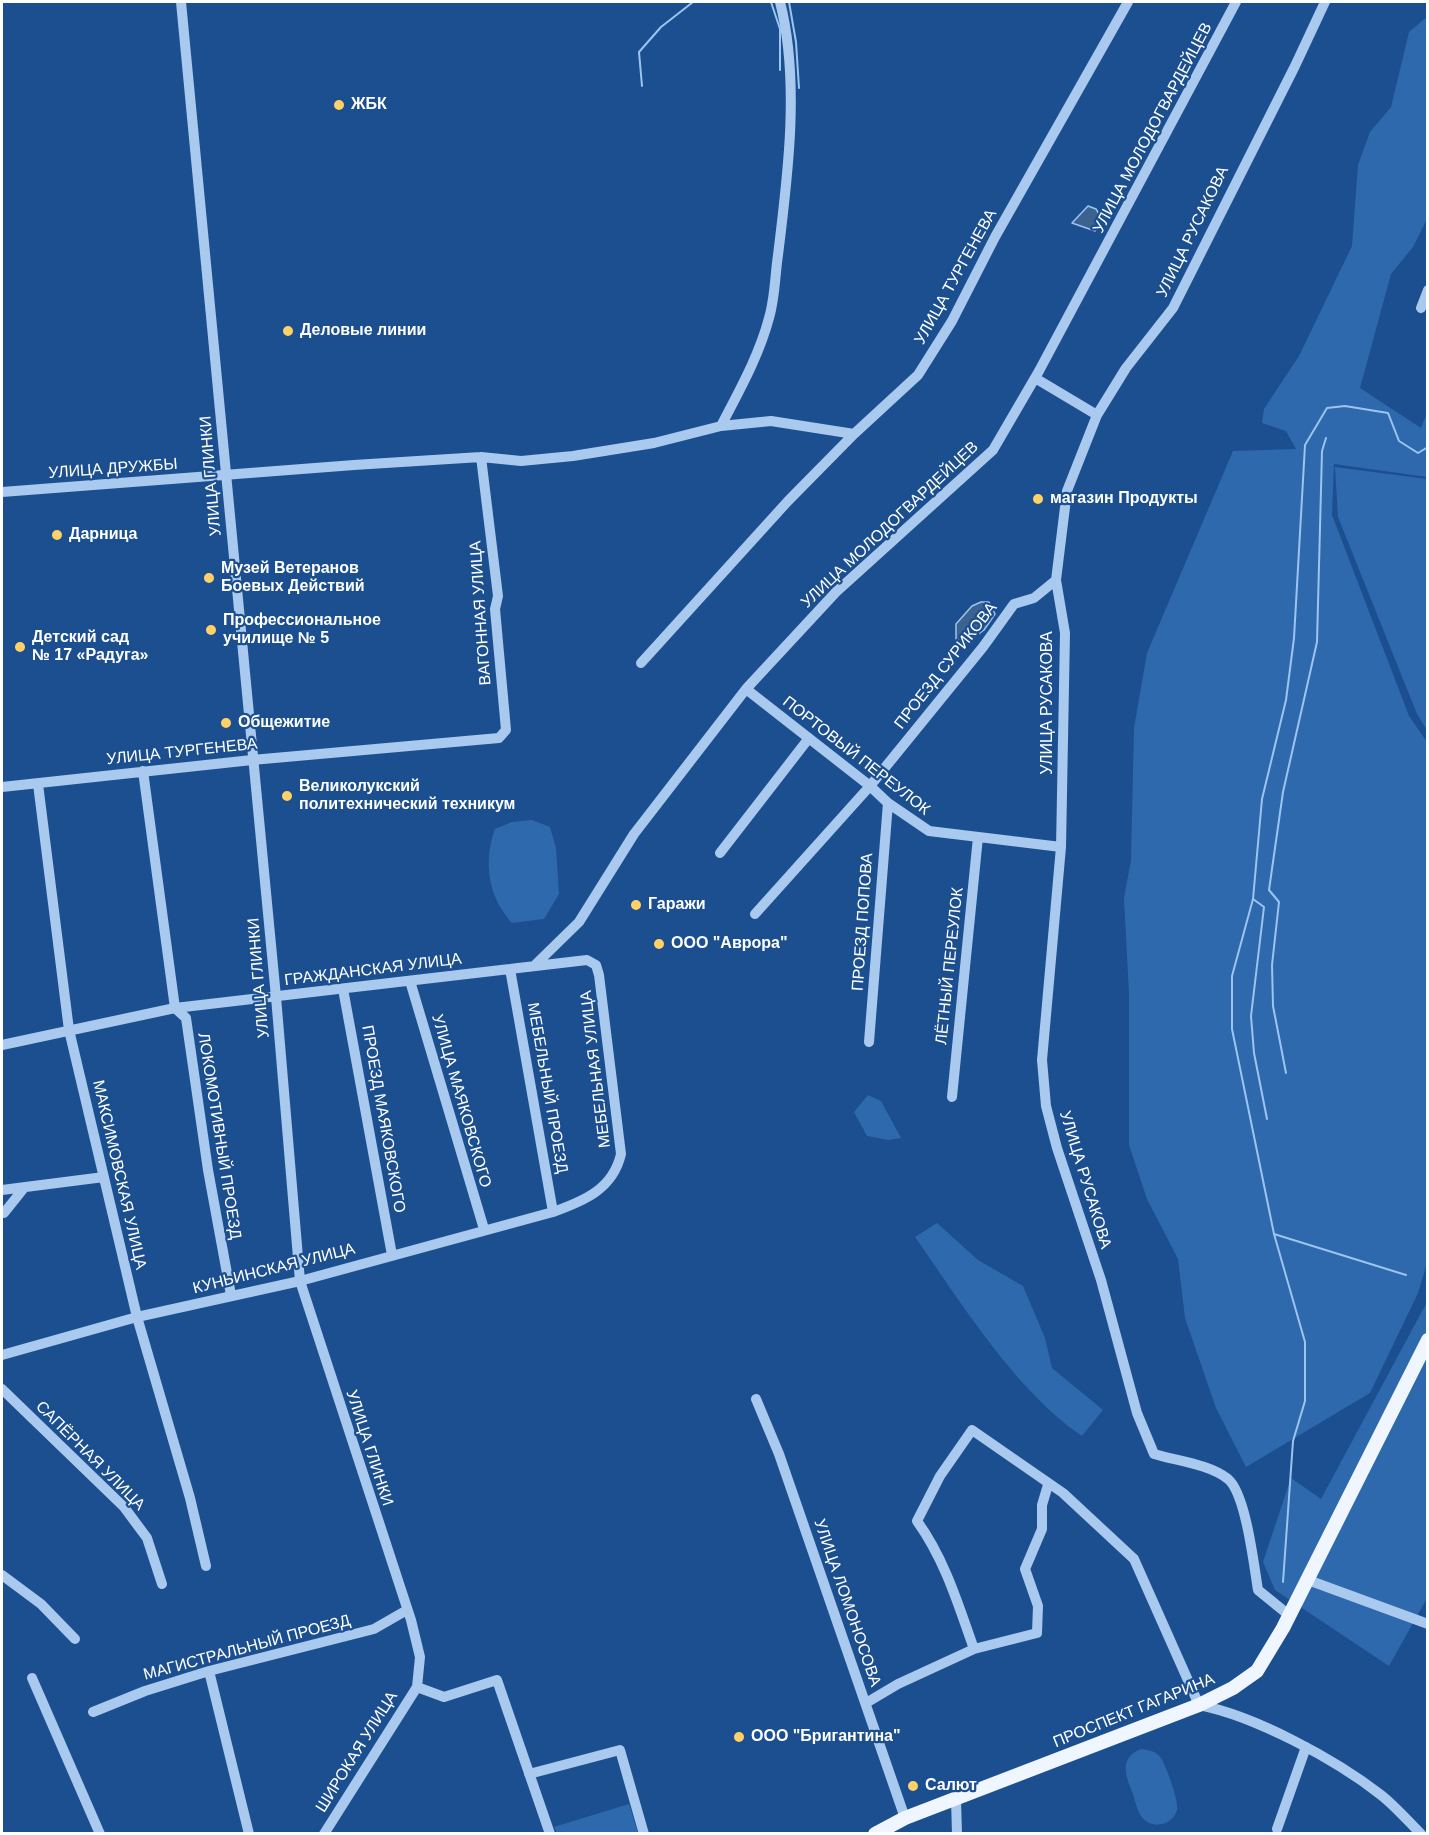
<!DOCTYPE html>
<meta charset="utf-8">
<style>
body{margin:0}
#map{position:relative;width:1429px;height:1835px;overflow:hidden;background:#1b4f8f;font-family:Helvetica,sans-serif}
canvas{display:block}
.frame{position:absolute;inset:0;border:3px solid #fff;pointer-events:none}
</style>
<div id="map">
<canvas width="1429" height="1835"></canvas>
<div class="frame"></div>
</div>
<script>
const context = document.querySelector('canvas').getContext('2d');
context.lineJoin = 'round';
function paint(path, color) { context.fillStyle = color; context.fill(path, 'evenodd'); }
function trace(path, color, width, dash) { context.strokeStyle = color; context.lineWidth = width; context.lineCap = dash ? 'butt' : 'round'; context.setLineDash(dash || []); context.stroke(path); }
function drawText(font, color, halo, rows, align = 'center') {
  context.font = font + ' Helvetica,sans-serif'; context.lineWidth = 4.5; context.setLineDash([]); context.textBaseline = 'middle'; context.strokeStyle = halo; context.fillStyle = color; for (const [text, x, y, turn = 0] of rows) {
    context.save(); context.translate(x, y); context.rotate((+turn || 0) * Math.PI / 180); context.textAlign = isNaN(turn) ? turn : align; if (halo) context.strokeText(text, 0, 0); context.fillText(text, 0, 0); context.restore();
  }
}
paint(new Path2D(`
 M1427 17V219L1413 247 1391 274 1360 388 1421 428 1427 413V477L1334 464 1332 515 1409 716 1427 742V1263L1418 1293 1370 1393 1246 1467 1216 1408 1185 1318 1178 1259 1147 1199 1129 1145V993L1124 898 1131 860 1134 728 1147 653 1233 451 1296 449 1286 431 1262 423 1264 409 1299 356 1352 246 1358 165 1370 132 1391 107 1409 32Z
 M1335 467 1427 479V730L1417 714 1338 517Z
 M532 820 550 827 556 848 559 894 544 919 512 923C488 897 483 862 495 829L512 822Z
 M868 1095 881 1101 901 1138 888 1140 867 1136 854 1112Z
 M937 1223 978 1260 1023 1286 1045 1338 1052 1368 1103 1410 1082 1436C1016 1392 960 1301 915 1237Z
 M1427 1302V1598L1389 1666 1275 1590 1263 1562 1291 1478 1321 1499Z
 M1141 1749C1149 1750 1156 1751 1161 1758 1166 1766 1179 1801 1177 1810 1173 1826 1150 1830 1141 1816 1137 1810 1135 1801 1133 1794 1126 1776 1118 1758 1141 1749Z
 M629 1804 638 1833H557L554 1827Z`), '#2e69ad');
const water = new Path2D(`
 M1088 206 1096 209 1102 219 1095 231 1072 223Z
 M981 602H989L995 614 984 630 969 641 956 640V624L972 606Z`);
paint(water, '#3c6290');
trace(water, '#9cc4f0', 1.5);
trace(new Path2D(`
 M771 2 780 29V70
 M789 2 796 42 799 88
 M642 86 639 52 661 27 693 2
 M1253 899 1264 907 1251 1016 1254 1053 1267 1119
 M1286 1073 1273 1006 1272 965 1279 902 1269 890 1283 792 1317 642 1322 451 1326 438
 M1274 1234 1406 1275
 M1283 1582 1293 1441 1305 1401V1342L1274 1234 1232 1029V976L1253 899 1262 799 1286 700 1294 638 1305 445 1327 408 1345 406 1388 413 1399 441 1418 453 1428 447`), '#9cc4f0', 2);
trace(new Path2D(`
 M181 2 276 997 300 1281 411 1620 420 1657 417 1687 324 1834
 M1421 308 1428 290
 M1035 378 1097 415
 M721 426 771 421 854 434
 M2 492 354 465 481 457 521 461 573 456 654 443 721 426C739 391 759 356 769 318 775 298 775 275 778 255 788 175 800 80 780 2
 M641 663 788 501 854 434 918 375 952 321 995 237 1128 2
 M746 689 870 786 888 803 929 831 1061 847
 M143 771 175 1008 186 1018 208 1170 231 1295
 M38 784 69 1030 137 1317 190 1498 206 1566
 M2 787 252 760 499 738 506 730 495 609 498 596 481 457
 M720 853 809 738
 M755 914 870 786 983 647 1014 604 1034 598 1056 580
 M536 964 579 922 634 834 746 689 836 592 993 450 1039 371 1236 2
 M510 969 553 1212
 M410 981 484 1229
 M343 989 392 1255
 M869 1042 888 803
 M2 1045 175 1008 587 960 596 965 599 975 621 1154C613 1189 584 1201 553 1212L300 1281 137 1317 2 1355
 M952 1097 978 837
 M2 1190 104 1177
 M4 1213 24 1188
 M2 1389 124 1507 147 1538 162 1584
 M756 1399 779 1454 905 1818
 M2 1575 41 1604 75 1639
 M1308 1580 1428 1624
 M1290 1616 1258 1590C1254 1566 1246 1494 1228 1479 1209 1464 1177 1461 1154 1454L1137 1413 1101 1280 1057 1148 1046 1106 1042 1060 1061 847 1065 633 1056 580 1067 491 1097 415 1126 368 1173 308 1295 66 1325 2
 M974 1649C958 1604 945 1560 917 1521L940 1476 972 1430 1063 1493 1134 1559 1199 1705C1255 1716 1335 1759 1381 1795 1395 1806 1408 1821 1421 1834
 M209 1671 249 1834
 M32 1678 100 1834
 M417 1687 444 1697 497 1680 550 1834
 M866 1703 898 1684 974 1649 1037 1633 1038 1606 1025 1569 1042 1529V1505L1048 1485
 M93 1712 145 1691 209 1671 374 1629 407 1610
 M529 1774 620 1750 644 1834
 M956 1799 957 1834
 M1277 1829 1306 1747`), '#a9c9ee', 10);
trace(new Path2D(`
 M875 1834 905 1818 1199 1705 1233 1688 1257 1671 1283 1628 1428 1340`), '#f0f6ff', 14);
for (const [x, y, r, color] of [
 [339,105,6,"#ffd166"],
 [288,331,6,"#ffd166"],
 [1038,499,6,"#ffd166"],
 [57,535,6,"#ffd166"],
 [209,578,6,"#ffd166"],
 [211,630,6,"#ffd166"],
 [20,647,6,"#ffd166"],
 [226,723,6,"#ffd166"],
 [287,796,6,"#ffd166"],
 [636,905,6,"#ffd166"],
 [659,944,6,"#ffd166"],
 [739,1737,6,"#ffd166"],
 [913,1786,6,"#ffd166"]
]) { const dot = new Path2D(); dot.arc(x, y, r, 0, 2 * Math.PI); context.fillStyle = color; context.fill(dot); trace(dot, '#1b4f8f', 2); }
drawText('bold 16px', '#fff', '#1b4f8f', [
 ["ЖБК",351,105],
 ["Деловые линии",300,331],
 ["магазин Продукты",1050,499],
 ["Дарница",69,535],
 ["Музей Ветеранов",221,569],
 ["Боевых Действий",221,587],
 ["Профессиональное",223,621],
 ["училище № 5",223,639],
 ["Детский сад",32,638],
 ["№ 17 «Радуга»",32,656],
 ["Общежитие",238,723],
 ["Великолукский",299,787],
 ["политехнический техникум",299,805],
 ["Гаражи",648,905],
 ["ООО \"Аврора\"",671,944],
 ["ООО \"Бригантина\"",751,1737],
 ["Салют",925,1786]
], 'left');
drawText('16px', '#fff', '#1b4f8f', [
 ["УЛИЦА МОЛОДОГВАРДЕЙЦЕВ",1153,128,-62],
 ["УЛИЦА РУСАКОВА",1193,232,-64],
 ["УЛИЦА ТУРГЕНЕВА",956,277,-61],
 ["УЛИЦА ДРУЖБЫ",113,469,-4],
 ["УЛИЦА ГЛИНКИ",211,476,-95],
 ["УЛИЦА МОЛОДОГВАРДЕЙЦЕВ",890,525,-43],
 ["ВАГОННАЯ УЛИЦА",481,613,-94],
 ["ПРОЕЗД СУРИКОВА",946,666,-52],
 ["УЛИЦА РУСАКОВА",1048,703,-90],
 ["УЛИЦА ТУРГЕНЕВА",182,752,-6],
 ["ПОРТОВЫЙ ПЕРЕУЛОК",856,756,38],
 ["ПРОЕЗД ПОПОВА",863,922,-86],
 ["ЛЁТНЫЙ ПЕРЕУЛОК",950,966,-84],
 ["ГРАЖДАНСКАЯ УЛИЦА",373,970,-7],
 ["УЛИЦА ГЛИНКИ",259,978,-95],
 ["МЕБЕЛЬНАЯ УЛИЦА",596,1069,-97],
 ["МЕБЕЛЬНЫЙ ПРОЕЗД",547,1088,80],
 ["УЛИЦА МАЯКОВСКОГО",461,1101,74],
 ["ПРОЕЗД МАЯКОВСКОГО",383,1119,80],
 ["ЛОКОМОТИВНЫЙ ПРОЕЗД",219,1136,81],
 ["МАКСИМОВСКАЯ УЛИЦА",119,1175,77],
 ["УЛИЦА РУСАКОВА",1085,1180,73],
 ["КУНЬИНСКАЯ УЛИЦА",274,1269,-14],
 ["УЛИЦА ГЛИНКИ",369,1448,72],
 ["САПЁРНАЯ УЛИЦА",90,1456,45],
 ["УЛИЦА ЛОМОНОСОВА",847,1603,71],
 ["МАГИСТРАЛЬНЫЙ ПРОЕЗД",247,1648,-15],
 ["ПРОСПЕКТ ГАГАРИНА",1134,1711,-22],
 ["ШИРОКАЯ УЛИЦА",357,1752,-58]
]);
</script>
